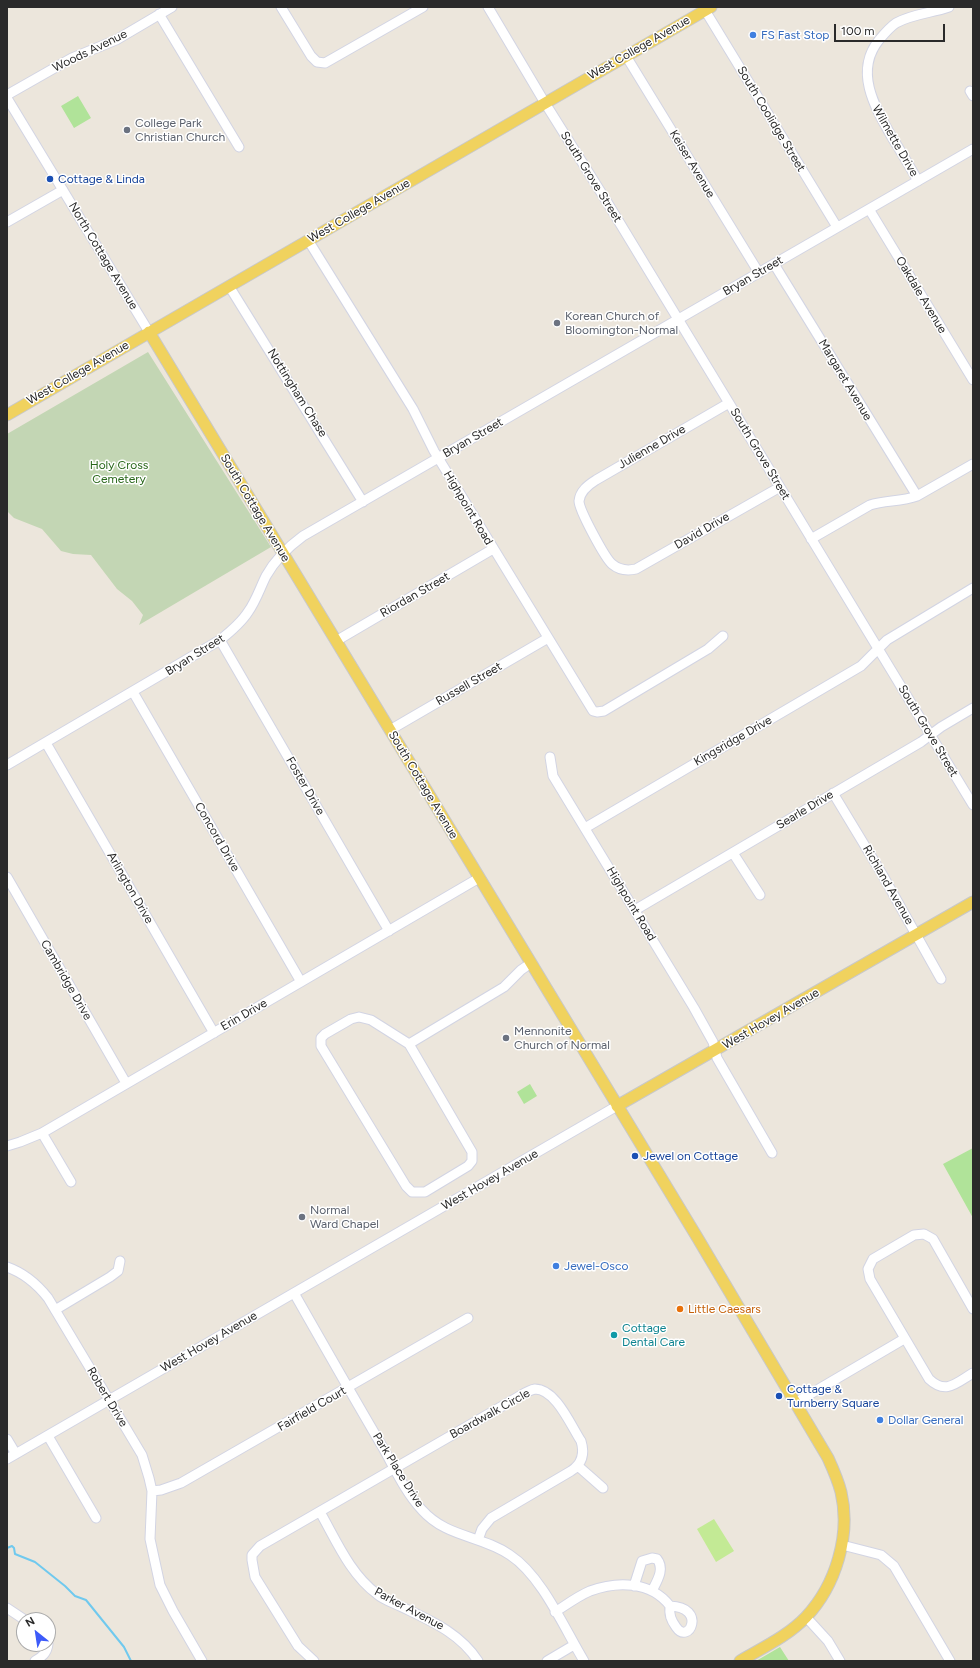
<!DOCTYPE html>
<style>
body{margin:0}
#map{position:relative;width:980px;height:1668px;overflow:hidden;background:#ece6dc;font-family:Figtree,sans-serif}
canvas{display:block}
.frame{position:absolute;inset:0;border:8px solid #2a2a2a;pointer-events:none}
.north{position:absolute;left:16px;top:1612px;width:40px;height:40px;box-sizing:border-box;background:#fff;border:1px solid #aaa;border-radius:50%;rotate:330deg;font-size:11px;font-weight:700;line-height:16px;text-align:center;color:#2a2a2a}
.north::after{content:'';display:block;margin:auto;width:14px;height:18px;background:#3d5bf9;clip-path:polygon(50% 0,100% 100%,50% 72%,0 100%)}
.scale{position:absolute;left:834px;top:24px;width:111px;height:18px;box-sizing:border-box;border:2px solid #2a2a2a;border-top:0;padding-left:5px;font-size:12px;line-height:14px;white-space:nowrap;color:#2a2a2a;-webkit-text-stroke:3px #fff;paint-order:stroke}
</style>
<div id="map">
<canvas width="980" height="1668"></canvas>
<div class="frame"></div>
<div class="north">N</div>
<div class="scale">100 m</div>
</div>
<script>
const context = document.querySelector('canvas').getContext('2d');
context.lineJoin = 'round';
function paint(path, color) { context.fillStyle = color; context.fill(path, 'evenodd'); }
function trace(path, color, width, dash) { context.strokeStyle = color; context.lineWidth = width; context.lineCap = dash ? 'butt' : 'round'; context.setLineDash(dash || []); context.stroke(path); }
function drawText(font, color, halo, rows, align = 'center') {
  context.font = font + ' Figtree,sans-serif'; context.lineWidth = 3; context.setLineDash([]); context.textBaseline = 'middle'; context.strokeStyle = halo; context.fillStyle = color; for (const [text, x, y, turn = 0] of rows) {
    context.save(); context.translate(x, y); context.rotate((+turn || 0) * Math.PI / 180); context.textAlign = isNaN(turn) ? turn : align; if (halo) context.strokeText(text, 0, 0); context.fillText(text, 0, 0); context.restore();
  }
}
paint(new Path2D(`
 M78 96 91 118 74 128 61 106Z
 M530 1084 537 1096 524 1104 517 1092Z
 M973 1148V1218L943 1164Z
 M780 1647 789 1661H756Z`), '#b0e399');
paint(new Path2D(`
 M148 352 271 547 139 625 143 615 132 601 117 589 91 555 73 554 61 551 42 529 14 518 7 511V434Z`), '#c3d6b4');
paint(new Path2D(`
 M714 1519 734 1551 716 1562 697 1529Z`), '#c3ea95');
trace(new Path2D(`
 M7 1548 12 1546 14 1548 15 1554 35 1562 65 1586 75 1596 86 1600 124 1647 131 1661`), '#70c9ee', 2);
const minor = new Path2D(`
 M281 7 311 56 317 62 325 63 423 7
 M488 7 545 103 607 202 973 805
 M703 7 837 227
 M159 14 239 147
 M626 56 759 273
 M970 91 973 96
 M7 95 72 58 116 40 172 7
 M7 98 149 332
 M918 181C910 167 902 153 893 139 876 109 853 72 879 40 884 34 890 27 896 23 912 14 932 13 949 7
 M869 209 973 380
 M7 222 63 190
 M308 240 413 409 434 451 593 711 597 712 604 711 708 649 723 636
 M774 264 917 496
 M229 286 363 502
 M729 403 596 480C588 485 580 491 579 501 579 510 605 558 612 564 619 570 627 571 636 569L780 487
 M811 539 870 505C885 500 901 502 917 496L973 464
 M220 640 389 931
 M336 641 493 549
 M133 692 301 982
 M390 730 548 638
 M46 743 214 1033
 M550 757 553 776 694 1008 713 1042 717 1058 772 1153
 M7 765 220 640C230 632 241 623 248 612 256 601 260 588 266 576 275 560 288 547 303 536L973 149
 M833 793 882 874 941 979
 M585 828 861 666 887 640 973 588
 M733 853 760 895
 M7 877 126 1083
 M635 910 921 742 941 727 973 708
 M359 1017 371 1020 409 1044 472 1152V1161L468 1166 425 1192H412L406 1186 321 1046V1038L325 1034 351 1019Z
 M409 1044 504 987 521 970 531 963
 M42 1133 71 1182
 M7 1146 20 1142 42 1133 479 878
 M7 1267C24 1273 37 1284 48 1298L142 1455 149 1478 152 1491 150 1539 160 1585 173 1611 202 1661
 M294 1293C323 1344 352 1395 382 1446 394 1467 405 1492 422 1510 447 1538 481 1535 510 1555 542 1576 564 1628 584 1661
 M973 1309 933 1239 924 1234 914 1235 873 1259 868 1269 870 1279 929 1379C946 1395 956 1383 973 1373
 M55 1310 110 1277 118 1271 120 1261
 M795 1403 904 1339
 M48 1436 96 1518
 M7 1439 16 1454
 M7 1459 617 1106
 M578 1466 603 1488
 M152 1491 161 1490 181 1483 468 1318
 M320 1512C336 1540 350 1574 377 1594 384 1600 394 1603 402 1607 431 1621 460 1633 478 1661
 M842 1545 881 1555 894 1566 950 1661
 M634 1586 642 1561 652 1558 657 1559C665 1569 657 1581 652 1591
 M7 1608 25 1620
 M555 1612C566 1605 578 1596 590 1591 617 1581 651 1581 670 1606 669 1615 671 1620 676 1627 689 1646 707 1607 670 1606
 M806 1617 828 1641 840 1661
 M35 1661C42 1657 47 1653 48 1644
 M314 1661 298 1646 255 1577 252 1560V1555L260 1546 518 1397C523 1394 529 1390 535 1389 556 1389 571 1426 581 1441 585 1454 582 1464 571 1471L491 1518 482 1529 478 1540
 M547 1661 574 1645`);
const major = new Path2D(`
 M149 332 697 1237 828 1458C833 1469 838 1480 841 1492 851 1535 836 1585 806 1617 788 1636 762 1648 740 1661
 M7 415 711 7
 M617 1106 973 902`);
trace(minor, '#d2d4e3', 11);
trace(major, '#c8c8c8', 13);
trace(minor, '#fff', 9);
trace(major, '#f0d25e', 11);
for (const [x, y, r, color] of [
 [753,35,4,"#3f7fe0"],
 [127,130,4,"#6b7280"],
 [50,179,4,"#1a4fb4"],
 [557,323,4,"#6b7280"],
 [506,1038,4,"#6b7280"],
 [635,1156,4,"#1a4fb4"],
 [302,1217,4,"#6b7280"],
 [556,1266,4,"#3f7fe0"],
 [680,1309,4,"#e8710a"],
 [614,1335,4,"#0f9aa8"],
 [779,1396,4,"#1a4fb4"],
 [880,1420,4,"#3f7fe0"]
]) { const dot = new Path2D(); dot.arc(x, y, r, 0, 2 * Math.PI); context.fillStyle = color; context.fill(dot); trace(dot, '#fff', 1.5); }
drawText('12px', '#366cbe', '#fff', [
 ["FS Fast Stop",761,35],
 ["Jewel-Osco",564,1266],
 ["Dollar General",888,1420]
], 'left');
drawText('12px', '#2a2a2a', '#fff', [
 ["West College Avenue",639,48,-30],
 ["Woods Avenue",90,51,-26],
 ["South Coolidge Street",771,119,59],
 ["Wilmette Drive",895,141,60],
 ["Keiser Avenue",692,164,59],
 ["South Grove Street",591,177,58],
 ["West College Avenue",359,211,-30],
 ["North Cottage Avenue",103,256,59],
 ["Bryan Street",753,276,-30],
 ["Oakdale Avenue",921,295,59],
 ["West College Avenue",78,373,-30],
 ["Margaret Avenue",845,380,59],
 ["Nottingham Chase",297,393,58],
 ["Bryan Street",473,438,-30],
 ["Julienne Drive",652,447,-30],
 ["South Grove Street",760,454,59],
 ["South Cottage Avenue",255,508,59],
 ["Highpoint Road",468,508,59],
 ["David Drive",702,531,-30],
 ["Riordan Street",415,595,-30],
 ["Bryan Street",195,655,-32],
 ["Russell Street",469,684,-30],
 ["South Grove Street",928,731,59],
 ["Kingsridge Drive",733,741,-30],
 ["South Cottage Avenue",423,785,59],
 ["Foster Drive",305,786,60],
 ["Searle Drive",805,810,-31],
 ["Concord Drive",217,837,60],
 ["Richland Avenue",888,885,60],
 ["Arlington Drive",130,888,60],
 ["Highpoint Road",631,904,59],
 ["Cambridge Drive",66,980,60],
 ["Erin Drive",244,1015,-30],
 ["West Hovey Avenue",771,1019,-30],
 ["West Hovey Avenue",490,1180,-30],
 ["West Hovey Avenue",209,1342,-30],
 ["Robert Drive",107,1397,59],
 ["Fairfield Court",312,1409,-30],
 ["Boardwalk Circle",490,1414,-29],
 ["Park Place Drive",398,1470,58],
 ["Parker Avenue",409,1609,28]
]);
drawText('12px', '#5b616d', '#fff', [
 ["College Park",135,123],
 ["Christian Church",135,137],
 ["Korean Church of",565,316],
 ["Bloomington-Normal",565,330],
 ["Mennonite",514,1031],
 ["Church of Normal",514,1045],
 ["Normal",310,1210],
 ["Ward Chapel",310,1224]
], 'left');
drawText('12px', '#164399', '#fff', [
 ["Cottage & Linda",58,179],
 ["Jewel on Cottage",643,1156],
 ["Cottage &",787,1389],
 ["Turnberry Square",787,1403]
], 'left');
drawText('12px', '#28671a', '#fff', [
 ["Holy Cross",119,465],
 ["Cemetery",119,479]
]);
drawText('12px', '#c56008', '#fff', [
 ["Little Caesars",688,1309]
], 'left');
drawText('12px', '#0d838f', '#fff', [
 ["Cottage",622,1328],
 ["Dental Care",622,1342]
], 'left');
</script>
